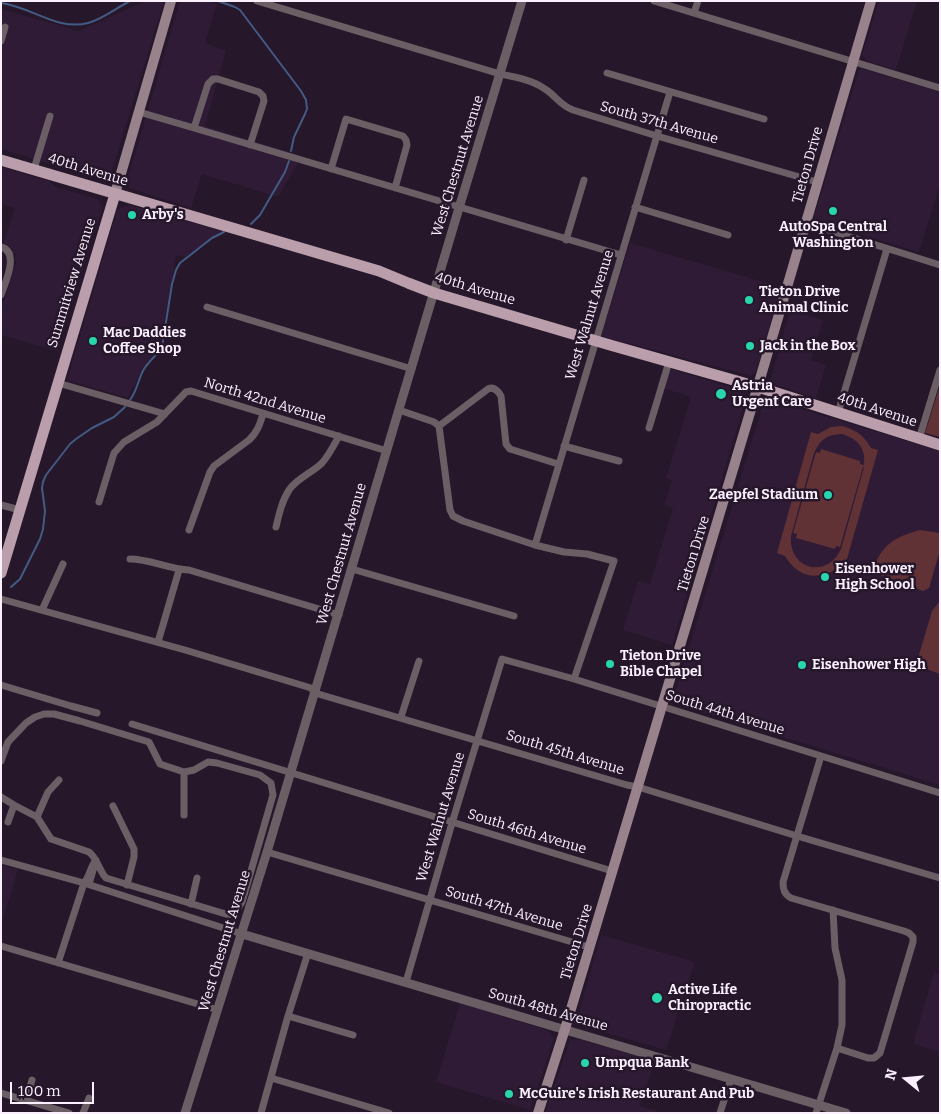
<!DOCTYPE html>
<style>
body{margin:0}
#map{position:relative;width:941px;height:1114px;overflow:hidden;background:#26172b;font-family:Bitter,serif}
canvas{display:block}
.frame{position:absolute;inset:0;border:2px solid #fbf0fe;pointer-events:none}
.north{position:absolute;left:881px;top:1054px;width:50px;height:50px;-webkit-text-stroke:4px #26172b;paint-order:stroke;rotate:287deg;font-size:14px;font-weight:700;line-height:20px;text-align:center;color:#fbf0fe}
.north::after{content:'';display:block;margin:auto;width:18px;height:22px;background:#fbf0fe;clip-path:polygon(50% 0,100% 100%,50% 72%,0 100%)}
.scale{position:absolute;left:10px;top:1082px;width:84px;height:22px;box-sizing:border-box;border:2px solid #fbf0fe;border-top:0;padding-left:6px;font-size:15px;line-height:18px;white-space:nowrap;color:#fbf0fe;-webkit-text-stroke:4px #26172b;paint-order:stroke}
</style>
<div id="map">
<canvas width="941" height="1114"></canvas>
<div class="frame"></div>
<div class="north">N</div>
<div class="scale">100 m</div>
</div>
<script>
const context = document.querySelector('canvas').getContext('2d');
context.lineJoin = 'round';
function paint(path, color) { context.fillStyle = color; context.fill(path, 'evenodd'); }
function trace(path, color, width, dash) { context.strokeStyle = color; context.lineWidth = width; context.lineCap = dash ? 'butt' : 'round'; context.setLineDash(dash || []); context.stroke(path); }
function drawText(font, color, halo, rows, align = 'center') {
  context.font = font + ' Bitter,serif'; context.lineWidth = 5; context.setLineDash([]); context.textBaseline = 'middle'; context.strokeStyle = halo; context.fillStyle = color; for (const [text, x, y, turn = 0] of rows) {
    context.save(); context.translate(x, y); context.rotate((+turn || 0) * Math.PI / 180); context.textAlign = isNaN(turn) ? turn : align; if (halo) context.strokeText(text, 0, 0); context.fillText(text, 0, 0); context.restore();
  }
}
paint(new Path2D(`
 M145 1H164L111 174 106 181 1 149V9L79 31Z
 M180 1H209L217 4 205 43 226 51 205 126 302 156 278 197 202 174 191 208 129 188 127 181Z
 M879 1H917L896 70 867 61 862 55Z
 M862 69 940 92V184L919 252 816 221 814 216 859 70Z
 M1 167 49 181 56 187 98 199 101 205 102 209 57 351 1 335V310L16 263 15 254 10 247 3 244 15 208 1 204Z
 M129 205 222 231 185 257 176 255 160 345 141 371 128 398 67 380 117 210Z
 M630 243 781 287 756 372 751 376 748 375 601 336Z
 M790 310 823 320 811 360 826 365 816 398 773 384 770 381Z
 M663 367 743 391 746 395V398L672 645 623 630 638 581 650 584 673 508 664 505 672 480 666 478 691 397 657 386Z
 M765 398 940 451V785L672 703Z
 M1 864 18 870 1 925Z
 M601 935 695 962 666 1050 579 1025 576 1022Z
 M934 972 940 974V1052L913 1044Z
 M460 1003 549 1031 554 1038 530 1110 436 1082Z
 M577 1039 655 1061 640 1106 663 1113H545L570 1040Z`), '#2f1b35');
paint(new Path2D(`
 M940 385V437L925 433Z
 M842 426C858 431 863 435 871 448L878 450 843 573 835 570C815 581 797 576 785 556L777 553 811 432 818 434 831 427ZM842 434C858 439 866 448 864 465L860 464V461L821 449 820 453 816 452 793 533 797 534 796 538 835 549 836 546 840 547 863 467H864L841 549C827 580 788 569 791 536L814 453C821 439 826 435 842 434Z
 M920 530 940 533V550L929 588 923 591 872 572C881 545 894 537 920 530Z
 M940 601V674L916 665 932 611Z`), '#603235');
trace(new Path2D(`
 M218 1 235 7 240 10 301 91 306 100 307 109 305 114 294 137 291 151
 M1 3C32 7 57 31 88 23 103 19 116 8 130 1
 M251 224 260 215 285 172 289 161
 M130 400C138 389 138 379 144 369 149 361 157 355 162 347L172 284 176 270 180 263 212 238 224 232
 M11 587 20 579 40 539 43 529 45 511 42 488 43 482 46 475 70 444 76 439 92 428 114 417 125 407`), '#435b83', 2);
trace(new Path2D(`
 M257 1 500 74C515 77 533 80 545 89 556 96 560 105 573 110L657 136 817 182
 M654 1 940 88
 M694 13 698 1
 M1 41 5 27
 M607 73 764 119
 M139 112 194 128 621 255
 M194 128 208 84 213 79H218L259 92 263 96 264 101 250 145
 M34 169 50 116
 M331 169 346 119 403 136 406 140 407 145 395 188
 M635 207 728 235
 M806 223 940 265
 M566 240 584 180
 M1 247C20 252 5 283 1 295
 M207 307 412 369
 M58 383 165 414
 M399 410 434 422 439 426
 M838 413 887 249
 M439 426 450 510 453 516 463 521 535 545 564 552 587 554 614 561 574 679
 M439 426 488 389C494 386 498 391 501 396L506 444 510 449 558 464
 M649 428 669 362
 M919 439 940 370
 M564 446 619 461
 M99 502 114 453 124 442 157 422 186 392 191 391 387 451
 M1 505 20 510
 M276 527C279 514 282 501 289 490 297 478 312 473 322 463 329 455 334 445 339 436
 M189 530 210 472 214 466 249 440C257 433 260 424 263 414
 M535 545 670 92
 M130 559C150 559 168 569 189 570L339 615
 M352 569 514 616
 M1 599 185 650 311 688 315 693 627 785 638 787 797 836 940 878
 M42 610 63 564
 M158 642 179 570
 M1 685 71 706 97 713
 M401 717 419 661
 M132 724 612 871
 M821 756 783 882C783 889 784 894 791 898L904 931 909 933 913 937V942L880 1053 874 1058H868L837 1048
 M1 761 8 742 26 723 35 717 44 714H54L80 721 149 742 160 764 184 772 194 770 208 762 217 763 260 775 271 783 273 795 242 902 238 908 229 915 106 878C99 871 98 859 89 852L51 839 37 817 14 805 1 797
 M113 806 134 849V857L127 885
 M184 815V772
 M37 817 48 792 59 780
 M8 822 14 805
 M267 852 589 947
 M1 860 84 883 242 934
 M191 904 197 878
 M1 946 218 1010
 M58 963 84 883C90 876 90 867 96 860L89 884
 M406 982 452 823 502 659 574 679 940 793
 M288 1016 353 1035
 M271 1078 389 1113
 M1 1093 69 1113
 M26 1100 32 1080
 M83 1113 89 1098
 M261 1113 288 1016 308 953
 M720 1113 731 1079
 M816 1113 837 1048 842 1025V980L835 948 833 910`), '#6b5e64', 7);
trace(new Path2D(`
 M242 934 846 1113
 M185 1113 267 852 459 208 522 1`), '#6b5e64', 9);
trace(new Path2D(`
 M115 194 171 1
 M538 1113 565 1029 755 396 871 1`), '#98828c', 10);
trace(new Path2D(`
 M1 160 379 271 408 283 434 293 610 345 758 387 940 445
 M1 573 115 194`), '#ba9eac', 11);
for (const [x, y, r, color] of [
 [833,211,5,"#29d5ac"],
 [132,215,5,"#29d5ac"],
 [749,300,5,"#29d5ac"],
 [93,341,5,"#29d5ac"],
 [750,346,5,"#29d5ac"],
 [721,394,6,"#29d5ac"],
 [828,495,5,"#29d5ac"],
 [825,577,5,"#29d5ac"],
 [610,664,5,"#29d5ac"],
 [802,665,5,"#29d5ac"],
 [657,998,6,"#29d5ac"],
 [585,1063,5,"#29d5ac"],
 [509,1094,5,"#29d5ac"]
]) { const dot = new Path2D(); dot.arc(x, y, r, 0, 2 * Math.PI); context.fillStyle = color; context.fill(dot); trace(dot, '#26172b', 2); }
drawText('14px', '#fbf0fe', '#26172b', [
 ["South 37th Avenue",659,123,16],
 ["Tieton Drive",808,165,-74],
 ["West Chestnut Avenue",458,166,-73],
 ["40th Avenue",88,170,17],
 ["Summitview Avenue",72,283,-73],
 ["40th Avenue",475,289,17],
 ["West Walnut Avenue",590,315,-73],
 ["North 42nd Avenue",265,401,17],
 ["40th Avenue",877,410,18],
 ["West Chestnut Avenue",342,554,-74],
 ["Tieton Drive",694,554,-73],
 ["South 44th Avenue",725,713,17],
 ["South 45th Avenue",565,753,17],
 ["West Walnut Avenue",441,817,-73],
 ["South 46th Avenue",527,832,17],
 ["South 47th Avenue",504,909,17],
 ["West Chestnut Avenue",225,941,-73],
 ["Tieton Drive",577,942,-73],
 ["South 48th Avenue",548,1010,16]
]);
drawText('bold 14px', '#fbf0fe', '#26172b', [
 ["Arby's",142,215],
 ["AutoSpa Central",833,227,"center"],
 ["Washington",833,243,"center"],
 ["Tieton Drive",759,292],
 ["Animal Clinic",759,308],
 ["Mac Daddies",103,333],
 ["Coffee Shop",103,349],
 ["Jack in the Box",760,346],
 ["Astria",732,386],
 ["Urgent Care",732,402],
 ["Zaepfel Stadium",818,495,"right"],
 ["Eisenhower",835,569],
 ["High School",835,585],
 ["Tieton Drive",620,656],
 ["Bible Chapel",620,672],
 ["Eisenhower High",812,665],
 ["Active Life",668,990],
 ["Chiropractic",668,1006],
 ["Umpqua Bank",595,1063],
 ["McGuire's Irish Restaurant And Pub",519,1094]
], 'left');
</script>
